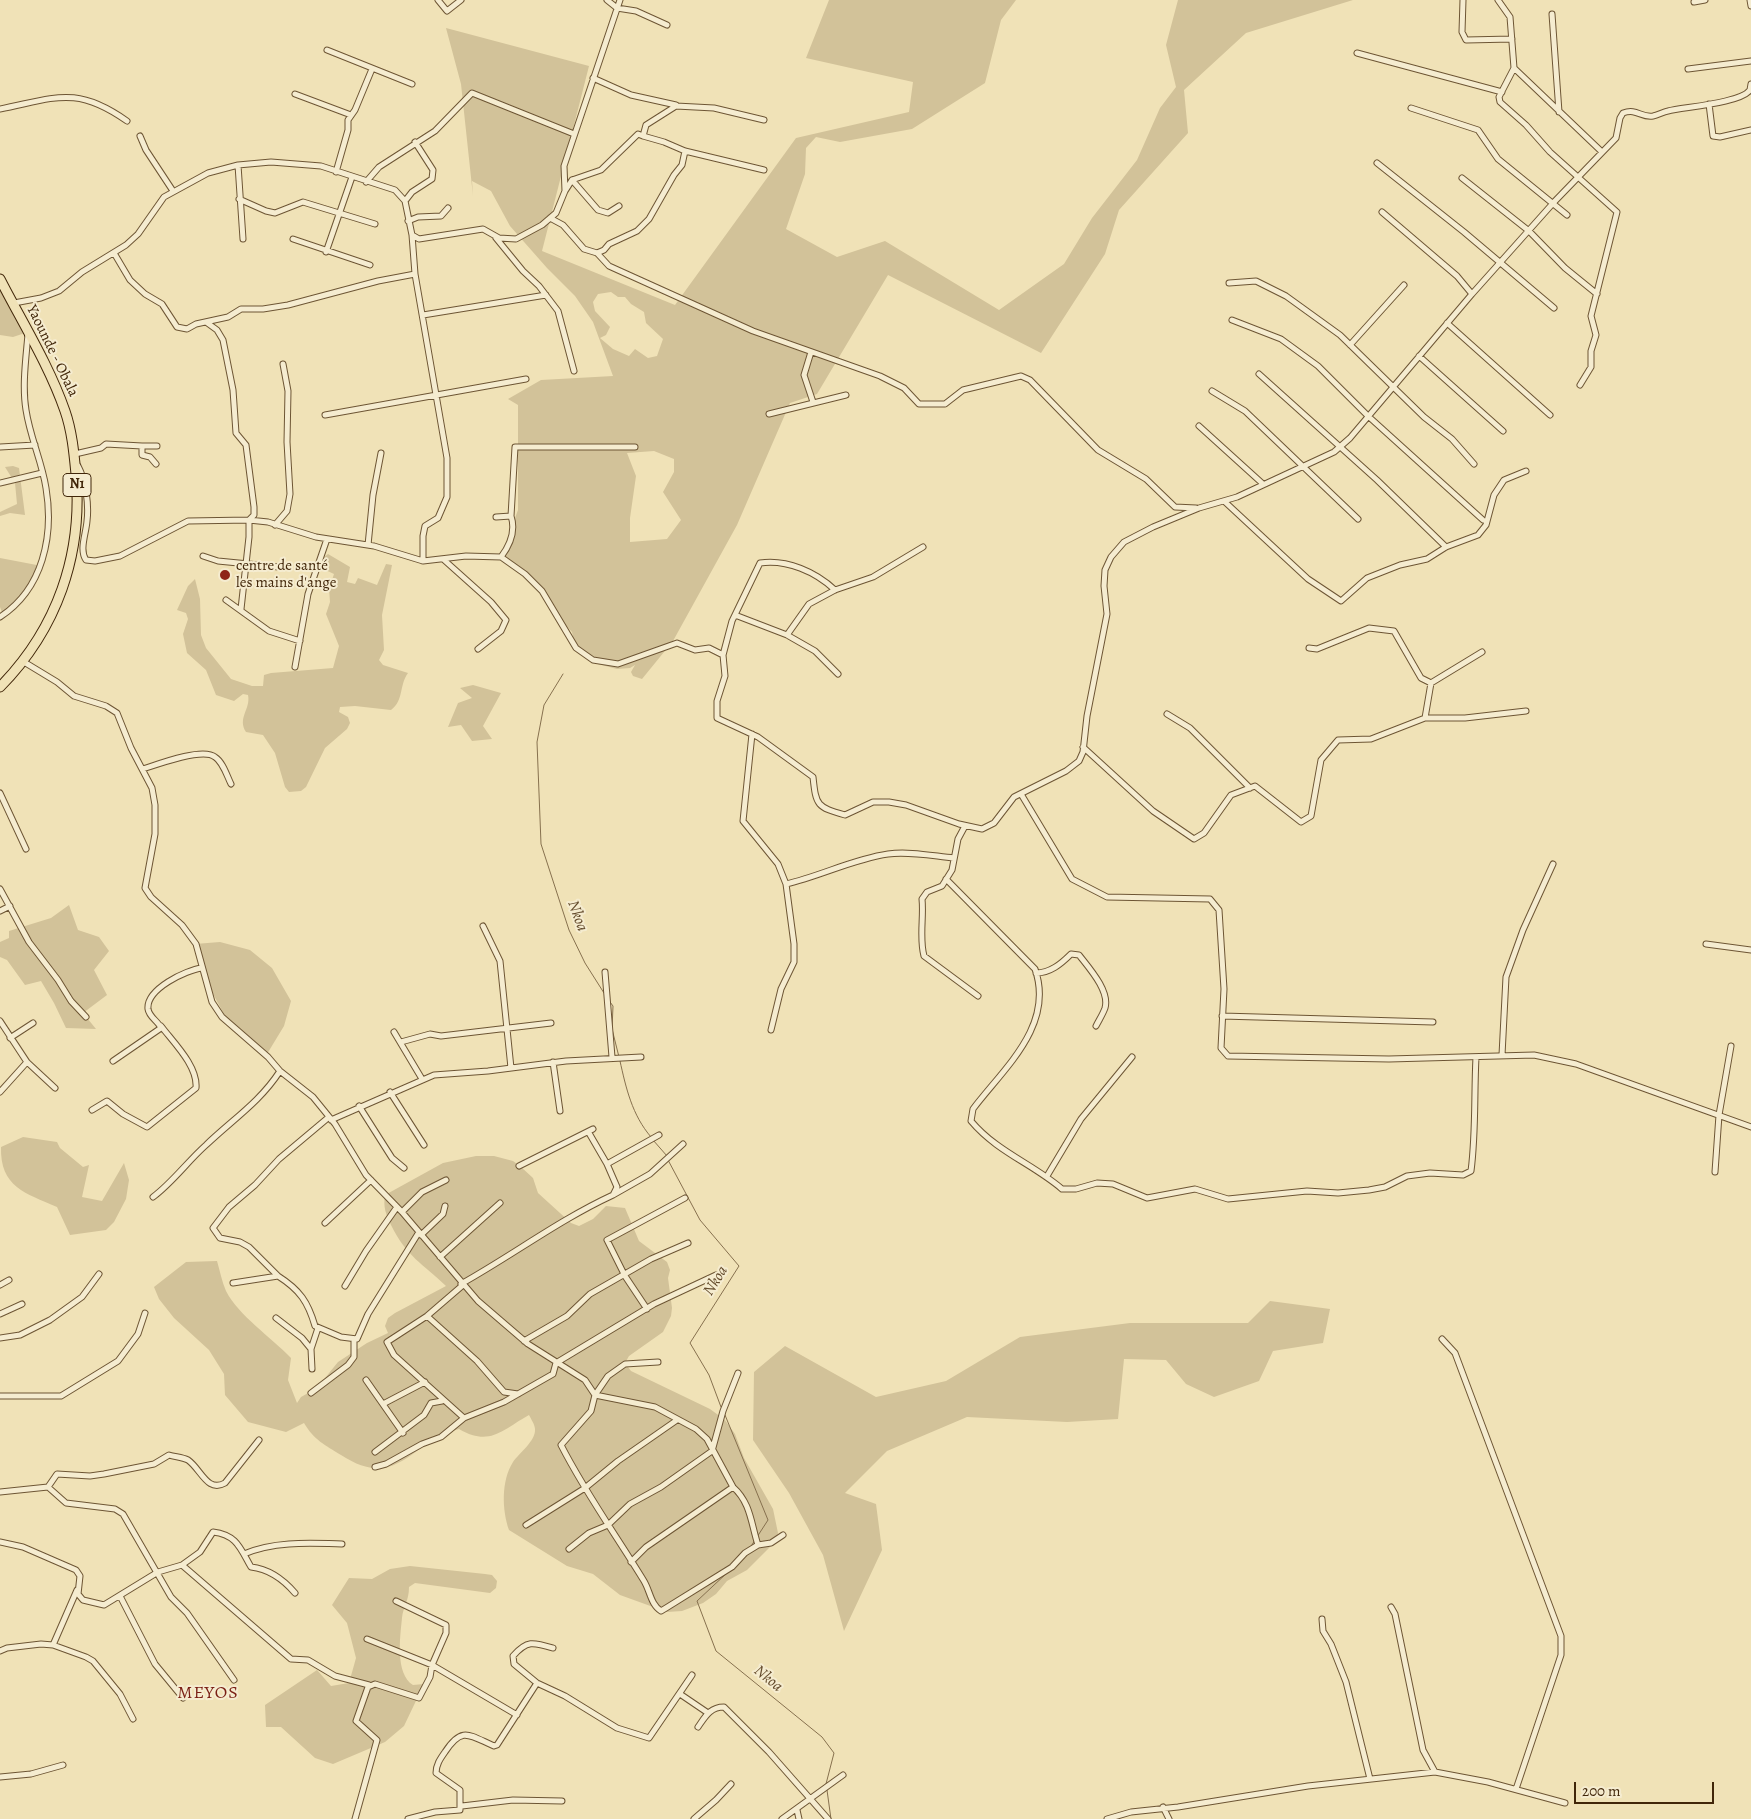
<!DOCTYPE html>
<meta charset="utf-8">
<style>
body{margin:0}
#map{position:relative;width:1751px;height:1819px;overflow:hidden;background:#f0e2b7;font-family:Alegreya,serif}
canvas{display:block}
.scale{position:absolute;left:1574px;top:1782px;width:140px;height:22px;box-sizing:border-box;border:2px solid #412609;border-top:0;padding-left:6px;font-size:15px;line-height:18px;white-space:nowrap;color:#412609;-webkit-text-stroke:4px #f5ecd0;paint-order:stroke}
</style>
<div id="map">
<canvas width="1751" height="1819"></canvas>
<div class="scale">200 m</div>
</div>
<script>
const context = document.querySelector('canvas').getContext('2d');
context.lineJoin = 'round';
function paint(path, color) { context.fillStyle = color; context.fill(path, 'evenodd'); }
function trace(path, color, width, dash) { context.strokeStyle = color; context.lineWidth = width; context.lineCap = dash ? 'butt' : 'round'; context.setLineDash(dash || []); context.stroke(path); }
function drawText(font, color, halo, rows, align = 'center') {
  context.font = font + ' Alegreya,serif'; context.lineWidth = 4; context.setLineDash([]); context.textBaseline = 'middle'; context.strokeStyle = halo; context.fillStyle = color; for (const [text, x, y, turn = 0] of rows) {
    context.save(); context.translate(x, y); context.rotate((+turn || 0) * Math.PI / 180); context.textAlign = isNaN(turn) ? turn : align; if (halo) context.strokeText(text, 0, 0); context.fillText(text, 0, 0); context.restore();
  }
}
paint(new Path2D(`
 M829 0H1016L1001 20 985 83 912 129 840 142 816 137 806 148 805 174 786 229 837 257 885 241 999 310 1064 264 1092 218 1137 160 1160 108 1176 87 1166 45 1178 0H1353L1246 33 1184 90 1188 133 1119 210 1105 254 1041 353 888 275 817 394 790 403 737 525 673 641 642 679 633 676 631 672 635 665 630 668 617 669 594 663 574 641 572 632 554 613 553 605 527 573 500 558 518 510V405L508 399 541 380 613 376 593 322 575 296 547 268 510 226 491 191 472 181 473 196 461 84 446 28 589 66 542 251 675 305 796 138 909 112 913 82 806 58ZM611 292 618 297H625L631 304 644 312 646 323 663 339 657 356 648 358 635 349 629 356 613 349 600 338 606 335 610 327 595 311 593 302 598 294ZM654 451 674 459V472L663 492 681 520 667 539 630 542V518L636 476 627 453Z
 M0 278 28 332 13 337 0 335Z
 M13 466 19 468 25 515 10 513 0 516V512L17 504 15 483 5 467Z
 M328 554 350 567 347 582 355 584 358 578 377 585 386 564 392 565 382 615 384 650 379 660 383 665 408 673C399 685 404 700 391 710L355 706 340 707 339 712 348 717 350 723 347 729 325 748 306 787 301 791 289 792 285 787 275 753 263 735 246 732C237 718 251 709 248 695L243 694 234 701 216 695 206 670 187 653 183 634 188 619 186 613 177 610 188 586 195 579 200 599 201 635 206 648 231 679 252 686H263L264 675 271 673 333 668 339 646 326 614 330 602 329 589 334 574 319 567V561Z
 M0 558 42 566 16 605 3 615 0 607Z
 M473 685 501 693 483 726 492 739 472 741 461 725 448 727 458 703 472 698 460 688Z
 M69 905 78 930 99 937 109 951 94 970 107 995 83 1013 96 1029 66 1028 54 1003 41 981 25 985 7 960 0 957V942L9 938V931L51 918Z
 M220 942 250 950 272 968 291 1001 284 1026 267 1054 225 1016 206 981 195 944Z
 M23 1137 57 1142 60 1148 83 1167 89 1165 82 1197 102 1201 124 1163 129 1180 126 1199 114 1222 106 1230 70 1235 57 1207C25 1193 0 1187 1 1147Z
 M476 1156H494L513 1161 520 1166 533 1178 538 1193 571 1223 579 1226 593 1219 606 1206 625 1208 639 1241 667 1262 670 1270 668 1278 672 1308 671 1316 663 1332 629 1356 625 1363 631 1371 710 1409 725 1420 735 1434 744 1458 773 1509 778 1533 776 1541 747 1570 727 1581 716 1594 703 1603 682 1611 667 1612 620 1595 593 1574 567 1566 509 1530C502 1510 501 1481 513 1462 519 1453 536 1441 535 1429 535 1425 531 1419 529 1415 502 1430 490 1447 459 1429 410 1441 398 1492 341 1455 325 1445 314 1440 304 1423L286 1432 248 1422 225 1395 224 1374 209 1350 174 1318 159 1299 154 1287 186 1262 217 1261C220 1271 222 1282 226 1291 239 1316 271 1337 291 1358L288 1380 297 1403 301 1397 317 1388 338 1362 367 1343 388 1333 385 1326 388 1318 395 1313 446 1286C423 1264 406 1256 391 1225 386 1214 383 1208 385 1195L443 1163Z
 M1270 1301 1330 1309 1323 1343 1273 1351 1259 1381 1214 1397 1186 1384 1166 1360 1124 1359 1118 1419 1067 1422 967 1417 887 1451 845 1493 876 1504 882 1550 844 1631 823 1555 789 1493 753 1440 754 1372 785 1346 876 1397 946 1381 1020 1337 1130 1323H1248Z
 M410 1566 485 1574 492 1575 497 1581 496 1588 490 1593 415 1583 409 1587C409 1601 403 1607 402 1618 400 1637 395 1674 413 1685L424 1684 404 1726 385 1742 333 1764 315 1758 281 1727H266L265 1705 317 1670 331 1686 349 1683 356 1658 347 1623 332 1605 349 1578 372 1579 390 1569Z`), '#d2c299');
trace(new Path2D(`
 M563 674 544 705 537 742 541 844 569 930 585 963 604 993
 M610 1002 613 1006 612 1029 619 1057
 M620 1061C626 1088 632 1115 651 1137
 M653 1140 667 1156
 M668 1160 700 1220 739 1266 690 1343 709 1375 721 1407
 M725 1415 768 1520 757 1537
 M750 1548 755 1540
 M728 1572 697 1601 716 1651 822 1737 834 1753 826 1784
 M827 1790 831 1819`), '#86704e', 1);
const street = new Path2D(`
 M438 0 447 11 461 0
 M607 0 617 8 636 11 667 25
 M1463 0 1462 32 1466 40 1512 39
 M1498 0 1510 17 1514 68 1602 152
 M1750 0 1751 6
 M1694 2 1705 0
 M1552 14 1559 112
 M327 50 412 84
 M1357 53 1502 92
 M1514 68 1499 97 1500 102 1526 125 1550 152 1617 212 1591 316 1596 335 1591 351V367L1580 385
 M1688 69 1751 61
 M593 78 631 95 676 105
 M295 94 351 115
 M1709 104 1713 136 1720 137 1751 130
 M1411 108 1478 130 1498 159 1567 215
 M0 109C56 98 76 85 127 121
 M140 136 146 150 173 191
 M643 136 664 142 685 151 764 170
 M1377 163 1464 232 1554 308
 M238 165 243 239
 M336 172 348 130V120L355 110 372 69
 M1462 178 1529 231 1565 268 1597 294
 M572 180 598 210 608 213 619 206
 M366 182 379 167 435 131 472 93 574 134
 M565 191 564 166 620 0
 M239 199 266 211 275 213 303 202 375 224
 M405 201 412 192 432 179 433 170 415 142
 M1382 212 1457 276 1472 294
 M550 218 563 225 584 249 597 253 609 266 753 331 880 376 904 388 919 404H945L963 390 1021 376 1030 380 1098 450 1146 479 1175 507 1196 508
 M408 221 418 217 441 216 448 208
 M412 235 415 274 447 458V497L438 518 425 526 423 536V561
 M496 238 523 271 539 286 558 311 574 371
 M293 239 370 265
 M326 252 352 177
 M114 253 130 280 145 294 162 304 177 327 187 329 196 324 228 317 241 309H263L288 305 378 281 415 274
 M597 253 604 250 609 244 637 231 649 219 674 175 682 165 685 151
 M1229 283 1256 281 1286 296 1340 335 1424 417 1452 439 1474 464
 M14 303 41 298 59 291 82 272 126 245 138 234 164 197 208 173 238 165 271 162 321 166 395 190 405 201 412 235 419 239 483 229 499 238 516 239 542 225 556 213 565 191 572 180 601 170 638 134 643 136 646 125 676 106 714 108 764 120
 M423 315 546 295
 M1232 320 1281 339 1318 366 1368 416 1483 520
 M206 322 217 330 223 340 233 390 236 433 246 445 254 507V515L249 520V537L241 609
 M1447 323 1550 415
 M1350 345 1404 285
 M811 352 804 375 813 402
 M1419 356 1503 431
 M1259 374 1377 480 1446 547
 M1212 391 1245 411 1358 519
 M769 414 846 395
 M325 415 526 379
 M1199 426 1263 484
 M142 446H157
 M0 447 35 445
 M75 454 101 448 106 444 142 446V455L150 457 156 464
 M78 466C86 481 89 505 87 521 86 534 79 550 86 560L95 561 120 556 188 521 249 520 268 522 316 537 374 546 423 561 466 556 501 557 525 574 542 591 576 648 593 660 618 664 677 643 695 650 709 648 723 655 725 676 717 701V718L758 737 813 777C816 806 817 807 845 815L873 802H889L906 805 959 824 982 829 994 823 1014 797 1066 771 1079 761 1083 752 1087 716 1107 614 1104 586 1105 570 1111 557 1124 542 1153 527 1199 508 1237 497 1334 452 1350 438 1472 294 1555 201 1616 138 1620 118 1623 113C1637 108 1641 118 1653 116 1658 115 1663 112 1668 111 1684 107 1741 103 1750 90L1751 84
 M0 483 42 473
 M1224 501 1308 579 1341 601 1367 578 1400 565 1427 559 1446 547 1478 535 1486 525 1494 495 1504 480 1526 471
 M511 516 515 447H635
 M496 517 511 516C516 531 510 545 501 557
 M275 525 287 511 290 494 287 442 288 391 283 364
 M368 545 373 495 381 453
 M203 556 218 561 279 567
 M443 559 491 602 506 620 501 631 478 649
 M226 600 269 631 300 641
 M735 615 787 635 815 651 838 674
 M0 617C43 589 54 536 46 488 42 462 30 437 26 410 22 386 26 358 28 334
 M787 635 809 604 835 590 873 577 923 547
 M1309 648 1317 649 1369 628 1394 631 1421 678 1431 683 1482 652
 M723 655 732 621 760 563C787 559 816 572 835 590
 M24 662 57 682 74 696 106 706 117 713 131 748 152 788 155 805V834L145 888 151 897 182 925 196 944 212 1002 222 1017 268 1057 280 1071 313 1097 335 1124 366 1175 402 1212 478 1301 528 1344 585 1380 595 1395 655 1407 696 1429 707 1439 733 1487C751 1503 751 1524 758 1545
 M295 667 308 594 327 539
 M1167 714 1190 728 1250 788
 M1425 718 1431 683
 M752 734 743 821 778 864 786 884 794 944V962L781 989 771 1030
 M1083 747 1153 811 1194 839 1204 833 1231 795 1255 786 1301 822 1311 816 1321 760 1338 740 1371 739 1425 718H1465L1526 711
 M143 769C158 764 203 747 215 757 223 762 227 776 231 784
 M0 793 26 849
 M1021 794 1072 879 1107 897 1210 899 1219 910 1224 989 1221 1048 1228 1056 1389 1059 1534 1055 1576 1064 1751 1127
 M965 826 958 839 952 870 942 886 927 892 922 899C924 917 919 938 924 956L978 996
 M946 879 1035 969C1055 1026 1003 1069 973 1109L971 1121C997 1152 1033 1164 1062 1189H1076L1097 1183 1113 1184 1147 1198 1195 1189 1228 1199 1307 1191 1338 1193 1369 1190 1385 1187 1407 1176 1430 1173 1463 1175 1471 1171C1476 1133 1474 1095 1476 1057
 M786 884C821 876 853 859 888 854 909 851 933 856 954 858
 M0 889 29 942 58 980 71 1001 86 1017
 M0 911 10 906
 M483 926 500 961 511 1068
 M1706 944 1751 950
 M605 972 612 1057
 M1036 973C1050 973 1061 964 1071 954L1079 955C1089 968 1110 991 1105 1008 1103 1014 1099 1020 1096 1026
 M1222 1016 1433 1022
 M0 1021 27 1062 55 1088
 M394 1032 422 1079
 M10 1038 33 1023
 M401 1042 430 1034 441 1036 551 1023
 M1502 1055 1506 977 1523 930 1553 864
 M113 1061 161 1028C158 1021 149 1017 148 1009 146 989 186 970 202 968
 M553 1062 560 1111
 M0 1092 27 1062
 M390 1092 424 1145
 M359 1106 392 1158 404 1168
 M92 1110 107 1101 123 1114 147 1127 196 1088C198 1066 173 1042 161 1026
 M331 1120 434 1075 488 1071 566 1061 641 1057
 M607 1164 659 1135
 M519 1166 593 1129
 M1715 1172 1719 1115 1731 1046
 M1047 1176 1081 1119 1132 1057
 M613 1195 650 1174 683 1144
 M153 1197C173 1182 187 1162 206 1145 232 1120 260 1102 280 1071
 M402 1212 422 1192 446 1180
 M325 1223 371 1180
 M421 1235 443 1214 445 1206
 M440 1257 500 1203
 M278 1276 249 1247 240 1242 220 1238 213 1228 229 1207 255 1185 279 1159 329 1117
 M233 1283 278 1276C300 1290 308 1302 315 1326L341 1337 357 1339 368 1314 419 1232
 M461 1284C513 1255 559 1220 613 1195L617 1187 607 1164 589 1133
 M0 1285 9 1280
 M463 1285 427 1316 387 1342 394 1355 464 1418 504 1402 553 1374 556 1363 654 1304 716 1275
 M345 1286 366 1251 397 1207
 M647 1309 625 1276 607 1240 685 1198
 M0 1314 22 1304
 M427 1316 477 1361 504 1392 518 1394
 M276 1318 302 1338 311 1349
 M0 1338 20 1335 50 1320 82 1297 99 1274
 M1442 1339 1455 1353 1561 1636V1655L1516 1789
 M524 1341 567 1316 590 1294 651 1259 688 1243
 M658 1362 625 1364 608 1376 595 1395 591 1411 561 1445C586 1494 616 1535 644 1581 650 1591 651 1605 661 1611L666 1608 732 1567 745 1553 758 1545 771 1543 783 1535
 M312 1369 311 1349 318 1328
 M366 1380 403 1433
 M311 1393 348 1365 354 1357V1339
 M0 1396H61L118 1361 138 1334 145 1313
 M383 1404 425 1382
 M375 1452 424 1415 431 1403 442 1401
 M375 1467 386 1464 422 1444 441 1437 464 1418
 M48 1487 66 1503 115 1509 123 1514 171 1597 187 1613 234 1680
 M0 1492 48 1487 57 1474 90 1476 104 1474 154 1464 169 1455C175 1457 182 1457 188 1460 201 1469 207 1493 225 1483L259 1440
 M526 1525 585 1488 618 1461 677 1420
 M0 1542 23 1547 76 1570 80 1576 78 1594 83 1600 104 1605 158 1572 182 1565 291 1659 308 1660 335 1676 369 1685
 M569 1549 589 1533 608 1525 630 1504 661 1487 712 1451 723 1411 738 1373
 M244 1554C274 1541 309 1543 342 1544
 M631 1562 646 1547 733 1487
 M182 1565 200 1552 213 1532C237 1535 240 1548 251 1567 269 1569 283 1579 295 1593
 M120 1596 155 1664 183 1698
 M1391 1607 1395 1614 1423 1750 1435 1772
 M1322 1619 1323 1631 1331 1644 1346 1682 1370 1779
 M367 1639 432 1665 517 1715
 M53 1645 77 1590
 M553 1648C533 1642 527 1640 513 1656L514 1664 537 1683 565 1696 617 1728 649 1738 692 1675
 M0 1651 7 1648 41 1644 53 1645 86 1657 93 1661 120 1694 133 1719
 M680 1694 708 1713
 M698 1727C705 1717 710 1707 724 1707L769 1752 828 1819
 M0 1777 31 1774 63 1765
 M462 1806 513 1800 562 1801
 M1163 1807 1169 1819
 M797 1810 799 1819
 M355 1819 377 1740 356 1721 368 1687 375 1684 419 1698 430 1677 432 1665 446 1633V1625L396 1601
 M408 1819 435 1812 460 1810V1790L436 1773C436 1765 440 1759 445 1752 462 1726 469 1735 494 1746L497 1745 537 1683
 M694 1819 716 1800 731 1784
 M782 1819 843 1775
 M1107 1819 1131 1812 1178 1807 1308 1786 1435 1772 1488 1782 1565 1803`);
const highway = new Path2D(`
 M0 279C22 322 49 365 65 411 72 431 74 453 76 474 83 555 57 629 0 687`);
trace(street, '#6d5534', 7);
trace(highway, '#412609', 11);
trace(street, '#f5ecd0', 5);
trace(highway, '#f0e2b7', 9);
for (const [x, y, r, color] of [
 [225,575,6,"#8f2418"]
]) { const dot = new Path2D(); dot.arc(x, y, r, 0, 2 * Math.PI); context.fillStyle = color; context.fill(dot); trace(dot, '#f5ecd0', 2); }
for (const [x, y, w] of [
 [77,485,28]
]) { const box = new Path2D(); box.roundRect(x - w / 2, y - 11.5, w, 23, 4); context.fillStyle = '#f5ecd0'; context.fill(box); trace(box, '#412609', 1); }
drawText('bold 14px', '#412609', null, [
 ["N1",77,485]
]);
drawText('15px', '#412609', '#f5ecd0', [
 ["Yaounde - Obala",52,351,64]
]);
drawText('15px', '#412609', '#f5ecd0', [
 ["centre de santé",236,566],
 ["les mains d'ange",236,583]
], 'left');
drawText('italic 16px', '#644b2c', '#f5ecd0', [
 ["Nkoa",577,916,70],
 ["Nkoa",716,1281,-58],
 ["Nkoa",768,1679,39]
]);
context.letterSpacing = '1px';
drawText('18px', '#7a1f14', '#f5ecd0', [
 ["MEYOS",208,1694]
]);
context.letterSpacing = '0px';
</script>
